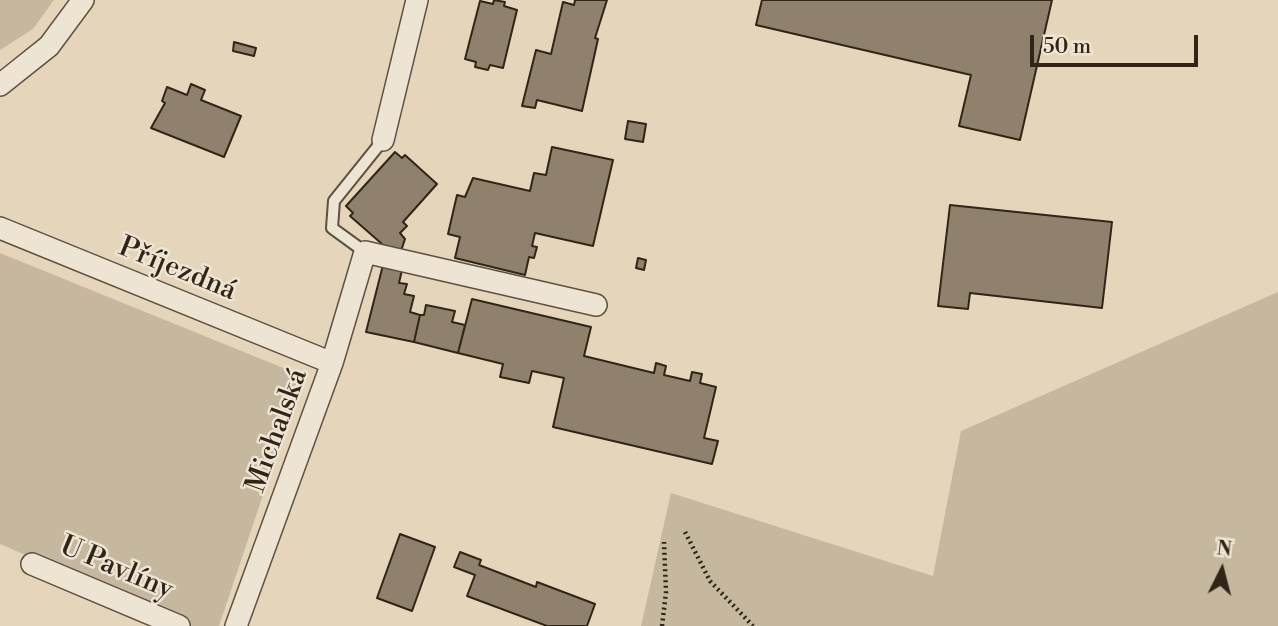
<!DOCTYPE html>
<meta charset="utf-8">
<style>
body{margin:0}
#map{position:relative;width:1278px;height:626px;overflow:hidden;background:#e5d6bb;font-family:"Libre Bodoni",serif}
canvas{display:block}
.north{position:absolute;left:1187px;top:535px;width:70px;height:70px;-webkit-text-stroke:5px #eee4d3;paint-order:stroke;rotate:6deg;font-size:19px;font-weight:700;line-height:28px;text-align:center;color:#312517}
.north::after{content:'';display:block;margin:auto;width:24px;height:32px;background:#312517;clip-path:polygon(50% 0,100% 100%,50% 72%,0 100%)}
.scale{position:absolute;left:1030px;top:35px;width:168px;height:32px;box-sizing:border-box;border:4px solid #312517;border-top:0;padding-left:9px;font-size:21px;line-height:24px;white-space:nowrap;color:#312517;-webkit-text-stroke:5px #eee4d3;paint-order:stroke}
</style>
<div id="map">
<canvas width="1278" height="626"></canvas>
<div class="north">N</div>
<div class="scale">50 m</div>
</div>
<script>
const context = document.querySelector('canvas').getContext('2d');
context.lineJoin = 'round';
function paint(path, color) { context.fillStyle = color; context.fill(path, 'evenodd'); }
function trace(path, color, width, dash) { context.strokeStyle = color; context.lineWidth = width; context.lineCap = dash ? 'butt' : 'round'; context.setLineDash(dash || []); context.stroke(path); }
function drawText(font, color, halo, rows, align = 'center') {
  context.font = font + ' "Libre Bodoni",serif'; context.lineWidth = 5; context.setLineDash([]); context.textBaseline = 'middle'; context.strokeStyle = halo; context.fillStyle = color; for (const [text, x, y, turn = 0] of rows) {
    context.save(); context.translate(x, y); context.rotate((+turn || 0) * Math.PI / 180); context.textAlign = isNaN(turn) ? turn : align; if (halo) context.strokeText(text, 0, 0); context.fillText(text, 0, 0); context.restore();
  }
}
paint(new Path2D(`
 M0 0H54L33 29 0 50Z
 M0 253 303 376 219 626H192L0 544Z
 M1278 292V626H641L671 493 933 576 961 431Z`), '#c6b89f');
const building = new Path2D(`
 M494 0 505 2 504 6 517 10 503 68 490 65 488 70 475 67 476 62 465 59 480 1 493 4Z
 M575 0H607L595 38 598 39 582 111 537 100 535 108 522 106 536 50 551 54 563 2 574 5Z
 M762 0H1052L1020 140 959 126 971 75 756 25Z
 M234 42 256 48 254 56 233 51Z
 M191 84 205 90 201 100 241 116 224 157 151 128 165 103 162 101 167 87 187 95Z
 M628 121 646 124 643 142 625 139Z
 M552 147 613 160 593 246 535 233 532 246 537 247 534 258 529 257 525 275 455 258 460 237 448 234 457 195 465 197 473 178 530 191 534 173 546 175Z
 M395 152 402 158 405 155 437 184 403 222 407 226 400 233 405 239 401 251H382V244L350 216 353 213 346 206Z
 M950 205 1112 222 1102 308 970 293 968 309 938 306Z
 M638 258 646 260 644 270 636 268Z
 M383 265 402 270 399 283 407 284 404 294 414 296 410 312 420 315 414 342 366 332Z
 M472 299 591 327 584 356 654 373 656 363 666 366 664 375 690 381 692 372 702 374 700 383 716 387 704 438 718 441 712 464 553 427 564 378 532 371 529 383 500 377 503 364 458 353Z
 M426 305 455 311 452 322 465 325 458 353 414 342 420 315H424Z
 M400 534 435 547 412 611 377 598Z
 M460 552 481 560 479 565 536 587 537 582 595 604 587 626H547L467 596 475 575 454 567Z`);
paint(building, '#8f816c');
trace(building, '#312517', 2);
const lane = new Path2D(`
 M365 252 332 228 334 201 383 140`);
const street = new Path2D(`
 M0 85 49 46 83 0
 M383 140 417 0
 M0 228 332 363
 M32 564 179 626
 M236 626 332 363 365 252 596 305`);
trace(lane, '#5e5140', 14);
trace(street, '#5e5140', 24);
trace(new Path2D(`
 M685 532 710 581 753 626
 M662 626 666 592 664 542`), '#312517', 4.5, [2, 3.5]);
trace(lane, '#eee4d3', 10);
trace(street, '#eee4d3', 21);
drawText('28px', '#312517', '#eee4d3', [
 ["Příjezdná",177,270,22],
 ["Michalská",278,431,-70],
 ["U Pavlíny",116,569,23]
]);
</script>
